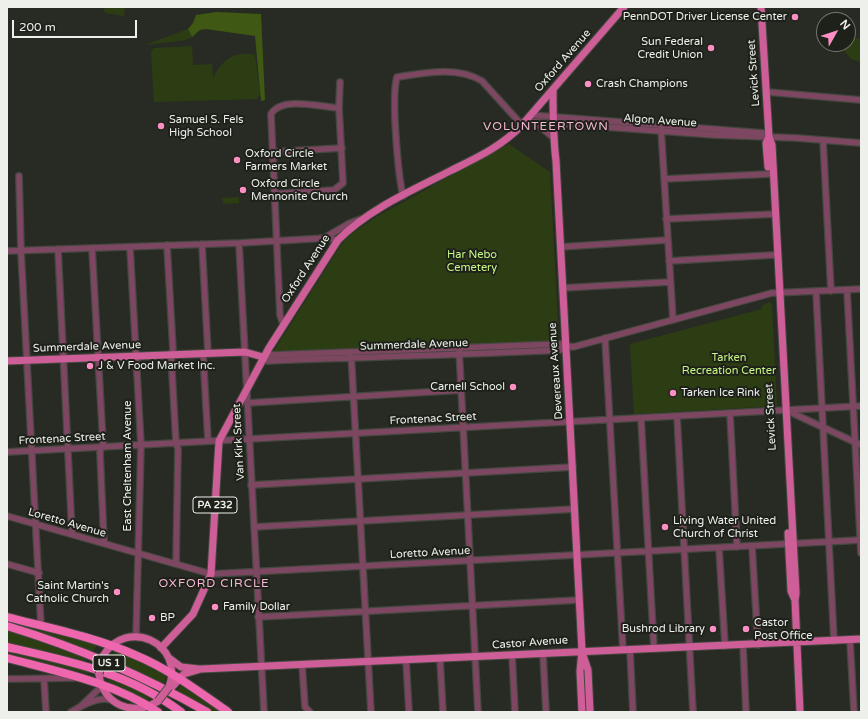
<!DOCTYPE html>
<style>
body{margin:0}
#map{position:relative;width:868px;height:719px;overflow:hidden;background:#282b23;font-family:"Varela Round",sans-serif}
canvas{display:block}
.frame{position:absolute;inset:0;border:8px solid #eef0eb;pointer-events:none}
.north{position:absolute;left:816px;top:12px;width:40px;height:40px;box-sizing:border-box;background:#1e211a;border:1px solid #71746e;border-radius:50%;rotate:51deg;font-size:11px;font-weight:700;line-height:16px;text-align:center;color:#eef0eb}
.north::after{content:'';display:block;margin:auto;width:14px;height:18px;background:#fb8fc4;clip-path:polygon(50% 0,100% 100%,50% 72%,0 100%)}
.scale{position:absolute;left:12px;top:20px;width:125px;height:18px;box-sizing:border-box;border:2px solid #eef0eb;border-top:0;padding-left:5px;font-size:12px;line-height:14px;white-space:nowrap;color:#eef0eb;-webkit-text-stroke:3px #1e211a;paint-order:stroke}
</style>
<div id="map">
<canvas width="868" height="719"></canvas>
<div class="frame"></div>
<div class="north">N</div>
<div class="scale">200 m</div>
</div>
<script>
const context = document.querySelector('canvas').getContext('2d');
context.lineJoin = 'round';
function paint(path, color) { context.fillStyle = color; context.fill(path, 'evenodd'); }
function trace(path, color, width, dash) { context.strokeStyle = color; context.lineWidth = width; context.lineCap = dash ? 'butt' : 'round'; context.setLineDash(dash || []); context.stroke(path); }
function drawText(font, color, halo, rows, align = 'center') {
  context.font = font + ' "Varela Round",sans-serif'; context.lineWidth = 4; context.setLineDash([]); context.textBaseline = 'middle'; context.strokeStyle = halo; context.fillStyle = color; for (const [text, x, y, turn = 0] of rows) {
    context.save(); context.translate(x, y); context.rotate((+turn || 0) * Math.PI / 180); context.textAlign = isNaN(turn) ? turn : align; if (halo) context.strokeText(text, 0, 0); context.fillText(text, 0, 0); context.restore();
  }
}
paint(new Path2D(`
 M105 7H125L124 16 106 13 104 11Z
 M188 29 192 37 186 40 145 45Z
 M861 38V62L851 59 839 44H848V39Z
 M192 46 193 65 212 64 213 79C220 61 235 50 255 55L260 93 257 99 154 102 151 51 154 48Z
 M509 144 550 172 559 342 273 352 341 245 350 235 376 217Z
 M239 197V203L223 204 222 198Z
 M769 302 772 304 777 406 634 414 630 344 762 309V306Z
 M7 621 97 645 93 651Z
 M7 630 32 637 87 657 85 661 7 642Z
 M7 650 88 670V674L7 653Z
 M115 651 146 664 166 675 164 684 108 659Z
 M105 676 153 698 146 700 109 682Z
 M181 685 220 712H215L177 691Z`), '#2d3d13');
paint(new Path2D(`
 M216 12 261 14 265 100 261 101 255 36 206 29 200 30 192 37 188 29 193 23 196 15Z`), '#3f5813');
const minor = new Path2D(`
 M767 92 861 100
 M530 115 763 133 769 137
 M525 121 715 135 797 138 861 143
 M534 122 554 138
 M661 128 673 320
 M823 140 831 291
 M272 152 342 148
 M19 176 21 251 41 626
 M664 179 769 174
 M274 194 334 190 343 183 339 108 340 82
 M403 196C398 174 391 97 397 77 425 73 457 66 482 81L522 125
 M666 219 776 214
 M326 237 350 223 361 219
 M239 243 264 712
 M202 244 208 353
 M167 245 173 350 171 354 176 443 178 449 176 563
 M130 247 141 445 136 637
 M560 247 667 240
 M92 248 103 443 100 452 104 543
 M58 249 72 534
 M7 251 239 243 327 238 338 240
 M669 261 773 255
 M562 288 669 282
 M847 290 861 553
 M816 291 834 641
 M283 324 280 315 271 114C282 96 321 107 339 108
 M605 338 623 650
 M459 348 478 712
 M351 352 371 712
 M203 353 208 441
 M263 357 271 355 560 344 573 347 772 293 861 289
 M263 357 267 361C364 357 462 355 560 350L566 347
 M247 403 462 390
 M788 411 861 445
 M730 413 737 547
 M677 416 693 712
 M641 418 654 649
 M7 452 861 406
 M251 485 573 467
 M7 516 211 574 861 540
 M254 527 575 509
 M752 546 758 645
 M719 548 725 646
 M7 564 39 573
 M258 617 579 600
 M850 640 854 712
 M743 645 746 712
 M630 650 633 712
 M543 654 546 712
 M512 655 515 712
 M440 659 443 712
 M406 660 409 712
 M302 664 305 707 310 712
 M7 679 74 678
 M44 679 46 712
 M80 707 102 686
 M71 712C81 706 100 696 111 700`);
const major = new Path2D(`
 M761 7 769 137 772 145 796 593 795 600 800 712
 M553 90C553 114 553 137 556 161L582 651 580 671 582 712
 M768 167 766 143 769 137
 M7 361 245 352 263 357
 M788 533 791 591 795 600
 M161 648 193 614 211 574 219 441 269 348 338 240C369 209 411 191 450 171 476 158 501 147 522 125L624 7
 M583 655 588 670 590 712
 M103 656C127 616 185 644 169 687
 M169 658 181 667 199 669
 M99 674C102 704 133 718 158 701
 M171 688 184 674 201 669 861 639`);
const highway = new Path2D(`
 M7 617C49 628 95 637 135 655 169 669 198 691 228 712
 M7 626C76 647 144 676 207 712
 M7 647C69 661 129 673 181 712
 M7 658C59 672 112 682 158 712`);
trace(minor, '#44473f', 8);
trace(major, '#44473f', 9);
trace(highway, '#44473f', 10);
trace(minor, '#7d4761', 5.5);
trace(major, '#ce5e98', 7);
trace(highway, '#ee67ae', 8);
const majorBridge = new Path2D(`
 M99 674 103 656
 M158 701 169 687`);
trace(majorBridge, '#44473f', 9, []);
trace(majorBridge, '#ce5e98', 7);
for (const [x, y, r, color] of [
 [795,17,4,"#fb8fc4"],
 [711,48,4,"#fb8fc4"],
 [588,84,4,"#fb8fc4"],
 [161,126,4,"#fb8fc4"],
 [237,160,4,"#fb8fc4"],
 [243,190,4,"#fb8fc4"],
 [90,366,4,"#fb8fc4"],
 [513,387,4,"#fb8fc4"],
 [673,393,4,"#fb8fc4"],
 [665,527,4,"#fb8fc4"],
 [117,592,4,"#fb8fc4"],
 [215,607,4,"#fb8fc4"],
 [152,618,4,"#fb8fc4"],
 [713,629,4,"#fb8fc4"],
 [746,629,4,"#fb8fc4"]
]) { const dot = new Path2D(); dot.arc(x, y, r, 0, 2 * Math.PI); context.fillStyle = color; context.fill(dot); trace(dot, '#1e211a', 1.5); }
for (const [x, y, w] of [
 [215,505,44],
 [109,663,32]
]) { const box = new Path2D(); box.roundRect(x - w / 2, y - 8, w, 16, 3); context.fillStyle = '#1e211a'; context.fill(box); trace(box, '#eef0eb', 1); }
drawText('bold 10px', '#eef0eb', null, [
 ["PA 232",215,505],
 ["US 1",109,663]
]);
drawText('11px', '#eef0eb', '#1e211a', [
 ["PennDOT Driver License Center",787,17,"right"],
 ["Sun Federal",703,42,"right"],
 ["Credit Union",703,55,"right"],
 ["Crash Champions",596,84],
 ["Samuel S. Fels",169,120],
 ["High School",169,133],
 ["Oxford Circle",245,154],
 ["Farmers Market",245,167],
 ["Oxford Circle",251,184],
 ["Mennonite Church",251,197],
 ["J & V Food Market Inc.",98,366],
 ["Carnell School",505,387,"right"],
 ["Tarken Ice Rink",681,393],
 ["Living Water United",673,521],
 ["Church of Christ",673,534],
 ["Saint Martin's",109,586,"right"],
 ["Catholic Church",109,599,"right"],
 ["Family Dollar",223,607],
 ["BP",160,618],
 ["Castor",754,623],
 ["Post Office",754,636],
 ["Bushrod Library",705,629,"right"]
], 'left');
drawText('11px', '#eef0eb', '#1e211a', [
 ["Oxford Avenue",563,61,-49],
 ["Levick Street",754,73,-94],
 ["Algon Avenue",660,121,4],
 ["Oxford Avenue",306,269,-57],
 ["Summerdale Avenue",414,345,-2],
 ["Summerdale Avenue",87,347,-2],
 ["Devereaux Avenue",556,371,-94],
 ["Levick Street",771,417,-93],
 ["Frontenac Street",433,419,-3],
 ["Frontenac Street",62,439,-3],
 ["Van Kirk Street",239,442,-93],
 ["East Cheltenham Avenue",128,466,-90],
 ["Loretto Avenue",67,523,16],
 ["Loretto Avenue",430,553,-3],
 ["Castor Avenue",530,643,-4]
]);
drawText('11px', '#c6f683', '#1e211a', [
 ["Har Nebo",472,255],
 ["Cemetery",472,268],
 ["Tarken",729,358],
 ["Recreation Center",729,371]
]);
context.letterSpacing = '1px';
drawText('12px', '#f6b8d4', '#1e211a', [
 ["VOLUNTEERTOWN",546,127],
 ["OXFORD CIRCLE",214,584]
]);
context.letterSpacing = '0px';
</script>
